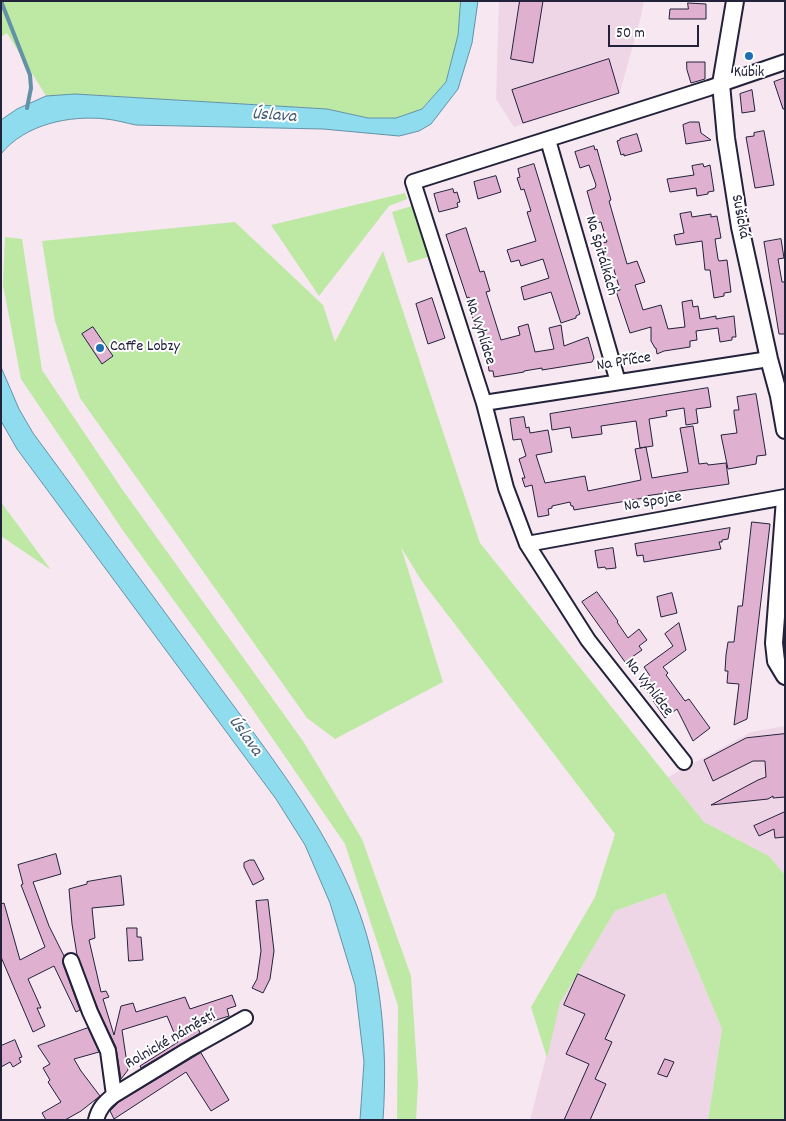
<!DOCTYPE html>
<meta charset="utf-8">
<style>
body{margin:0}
#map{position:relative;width:786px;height:1121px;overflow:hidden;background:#f6e7f1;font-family:Dekko,sans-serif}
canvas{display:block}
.frame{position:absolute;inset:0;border:2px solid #22223b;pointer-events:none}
.scale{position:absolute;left:608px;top:25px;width:91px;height:22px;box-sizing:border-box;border:2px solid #22223b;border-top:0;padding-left:6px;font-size:15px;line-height:18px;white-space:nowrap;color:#22223b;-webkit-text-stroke:4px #fff;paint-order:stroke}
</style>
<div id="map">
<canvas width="786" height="1121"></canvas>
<div class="frame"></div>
<div class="scale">50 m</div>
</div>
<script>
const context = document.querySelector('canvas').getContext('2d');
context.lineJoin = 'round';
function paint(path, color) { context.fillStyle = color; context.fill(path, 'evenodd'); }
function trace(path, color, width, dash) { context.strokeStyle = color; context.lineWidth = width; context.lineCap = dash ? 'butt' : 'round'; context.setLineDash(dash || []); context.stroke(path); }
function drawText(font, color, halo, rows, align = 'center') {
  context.font = font + ' Dekko,sans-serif'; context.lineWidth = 4; context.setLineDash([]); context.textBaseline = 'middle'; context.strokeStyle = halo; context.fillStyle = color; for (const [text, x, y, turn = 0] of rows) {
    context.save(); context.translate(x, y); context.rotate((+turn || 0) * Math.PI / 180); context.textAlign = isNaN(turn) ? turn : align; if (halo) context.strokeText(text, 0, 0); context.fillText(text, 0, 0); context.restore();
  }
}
paint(new Path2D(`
 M499 1H644L641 16 620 92 514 127 496 99Z
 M785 726V875L769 856 704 822 668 777 751 732Z
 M665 893 722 1029 708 1120H530L560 1003 615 911Z`), '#efd6e7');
paint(new Path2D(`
 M1 1H461L458 35 446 82 422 109 396 118H368L327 109 75 94 46 96 7 33 1 37Z
 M405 193 407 199 389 206 319 296 271 225Z
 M415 205 431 256 408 263 392 212Z
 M235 222 323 305 335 342 383 251 480 543 704 822 769 856 785 875V1120H708L722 1029 665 893 615 911 560 1003 547 1058 531 1007 595 897 615 834 421 580 401 547 443 682 335 739 307 718 80 398 55 321 42 241Z
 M5 237 22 239 42 370 122 489 303 741 362 839 411 976 418 1083 416 1120H397L398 1006 345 844 242 694 124 532 21 379 3 285Z
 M1 502 51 570 1 536Z`), '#bee9a5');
const water = new Path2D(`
 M461 1H478L472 43 458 89 431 124 419 131 399 136 323 129 136 125C126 123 116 120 106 119 70 115 25 124 1 154V120L17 109 46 96 75 94 327 109 368 118H396L422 109 446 82 458 35Z
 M1 367 19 409 33 433C95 517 157 602 219 686 269 754 323 822 355 901 382 968 388 1048 383 1120H360L364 1062 355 985 330 903 305 845 276 799 17 449 1 421Z`);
paint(water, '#8edcee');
trace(water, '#6392a6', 1);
trace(new Path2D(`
 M1 1 30 75 31 88 27 108`), '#6392a6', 4);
const building = new Path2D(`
 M520 1H543L533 63 511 59Z
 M688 3 706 4V19H669L670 9H688Z
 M609 59 619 93 523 123 512 90Z
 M687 62H705V79L691 83 687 70Z
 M785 78V109H783L774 82Z
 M752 90 755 111 742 113 740 94Z
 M690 122H699L701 133 711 140 686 144 683 125Z
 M764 131 774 185 755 188 746 137 754 136V133Z
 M637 134 642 151 624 156V154L621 155 617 141 620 140V139Z
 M594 146 595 150 597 149 611 200 609 201 627 264 637 261 645 282 635 285 643 310 661 305 668 329 685 327 682 302 692 300 693 307 698 306 700 319 716 316V319L734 316 736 337H732V340L720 342 718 328 696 331 697 340 690 341V347L664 351 657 354 656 348H655L651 341V327L630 333 616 291 620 290 612 263 611 260 607 262 604 252 602 243 607 242 601 222 596 223 587 191 595 188 596 185 589 165 580 168 575 152Z
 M534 164 580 314 576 316V318L561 323 551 292 524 300 521 287 549 278 543 259 521 266 519 260 511 262 507 250 536 241 527 212 531 211 524 189 521 190 517 178 520 177 518 169Z
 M703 164 704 167 710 165 714 191 708 192V194L697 196 696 188 670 192 667 179 694 175 692 166Z
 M496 176 501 192 478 199 474 182Z
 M453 189 454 193 457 192 460 202 457 203 458 207 439 212 434 194Z
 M691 212 692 217 711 214V217L717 216 721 238 715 239 718 259 719 261 727 260 731 292 724 293V296L714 298 710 270H705L702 241 676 245 674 235 684 233 680 214Z
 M466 228 480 272 484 271 490 291 486 292 501 340 520 335 518 327 528 324 535 352 554 349 549 328 561 325 564 346 588 337 594 358 592 362 542 370V368L524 371V372L494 377 493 371H489L486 345 482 347 472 315H474L469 297 467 298 446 235Z
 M781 239 784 258 778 259 782 282H785V334H779L764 242Z
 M432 298 445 338 428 344 416 304Z
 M93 327 113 356 102 364 82 334Z
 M708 388 711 407 696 409 698 423 686 425 684 408 666 411 667 416 649 419 653 446 640 448 636 421 601 426 602 434 572 438 570 427 552 430 550 414Z
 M756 394 766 455 757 456 756 464 728 469 721 435 737 433 734 413V410H739L737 397Z
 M524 417 526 428 529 427 530 433 548 430 552 452 536 455 545 483 585 476 588 491 641 480 635 449 646 447 652 478 688 472 680 428 693 426 699 464 707 463 708 465 726 463 729 484 645 496 646 498 638 499 574 510 573 506H571L570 502 552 506V508L548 509 549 515 538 517 532 485 525 487 522 478H525L519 459 526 456 521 439 513 440 510 419Z
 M752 522 770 524 747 719 734 725 739 684 727 683 728 671H725L726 655 728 642H734L738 606H742Z
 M730 528 728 539 722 540V542H719L721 549 644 562 643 555 637 556 635 544Z
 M613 548 616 568 606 569 605 567 598 568 595 551Z
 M597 592 618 621 617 622 628 638 639 629 647 640 639 646 642 650 625 662 582 602Z
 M672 593 677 613 661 617 657 597Z
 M679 623 686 650 663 667 668 673 666 675 685 701 689 699 710 728 693 741 677 709 665 718 641 683 650 676 644 667 673 646 665 634Z
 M785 734V797L773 798V796L768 799 711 805 758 780 766 777 765 761H753L713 781 704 760 746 738Z
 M785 812V837L775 838 774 829 759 836 754 826Z
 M56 854 61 874 33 882 49 926 64 956 63 964 80 1010 76 1012 54 966 28 979 41 1008H37L45 1026 33 1032 1 957V904L4 903 20 960 45 947 21 885 23 884 18 865Z
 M250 860H254L264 879 253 885 244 867V863Z
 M121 876 124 905 92 908 95 938 89 940 101 992 106 991 109 997 103 999 114 1035 121 1006 133 1003 136 1012 185 997 190 1009 232 995 236 1006 227 1009 229 1016 197 1026 200 1033 141 1068 140 1066 178 1042 167 1016 122 1030 128 1070 121 1079 116 1047 98 1009 77 955 72 924 69 889 87 884V882Z
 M268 900 274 951 270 979 263 993 252 988 257 979 261 951 256 901Z
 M127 928H137V937H141L143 960 129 961Z
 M578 974 625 995 605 1039 612 1042 595 1079 606 1084 590 1120H564L589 1064 566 1054 585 1014 564 1005Z
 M88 1028 99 1052 74 1059 81 1071 100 1096 81 1111 65 1120H46L42 1113 61 1102 48 1082 50 1080 43 1068 50 1064 38 1046Z
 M15 1040 22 1057 19 1058 21 1062 13 1067 10 1062 1 1067V1046Z
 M201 1053 229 1100 211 1111 186 1072 114 1119 110 1111 119 1102Z
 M665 1059 674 1062 667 1077 658 1074Z`);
paint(building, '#e0b0d1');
trace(building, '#22223b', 1);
const minor = new Path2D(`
 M548 140 618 382
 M484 403 769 359
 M527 544 785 497
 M684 762 588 640 527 544 506 488 484 403 413 182 709 88 785 62
 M71 961 90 1012 108 1051 114 1095C105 1102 99 1108 96 1120
 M114 1095 186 1051 245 1018`);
const tertiary = new Path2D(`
 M735 1 721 84 726 138 740 227 769 359 779 396 785 430
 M785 499 774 643 776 661 785 676`);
trace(minor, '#22223b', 18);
trace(tertiary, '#22223b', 20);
trace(minor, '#fff', 14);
trace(tertiary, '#fff', 16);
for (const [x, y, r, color] of [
 [749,56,5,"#1f6fb2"],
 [100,348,5,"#1f6fb2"]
]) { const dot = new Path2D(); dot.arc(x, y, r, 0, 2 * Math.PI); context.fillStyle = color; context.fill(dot); trace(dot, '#fff', 2); }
drawText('16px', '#22223b', '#fff', [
 ["Kubik",749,74],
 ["Caffe Lobzy",110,348,"left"]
]);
drawText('16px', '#22223b', '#fff', [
 ["Sušická",739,217,79],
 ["Na Špitálkách",600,256,74],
 ["Na Vyhlídce",479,332,72],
 ["Na Příčce",624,363,-9],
 ["Na Spojce",653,503,-10],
 ["Na Vyhlídce",648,688,52],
 ["Rolnické náměstí",171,1041,-30]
]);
drawText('italic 18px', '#425a71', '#fff', [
 ["Úslava",274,117,4],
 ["Úslava",244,737,54]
]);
</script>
